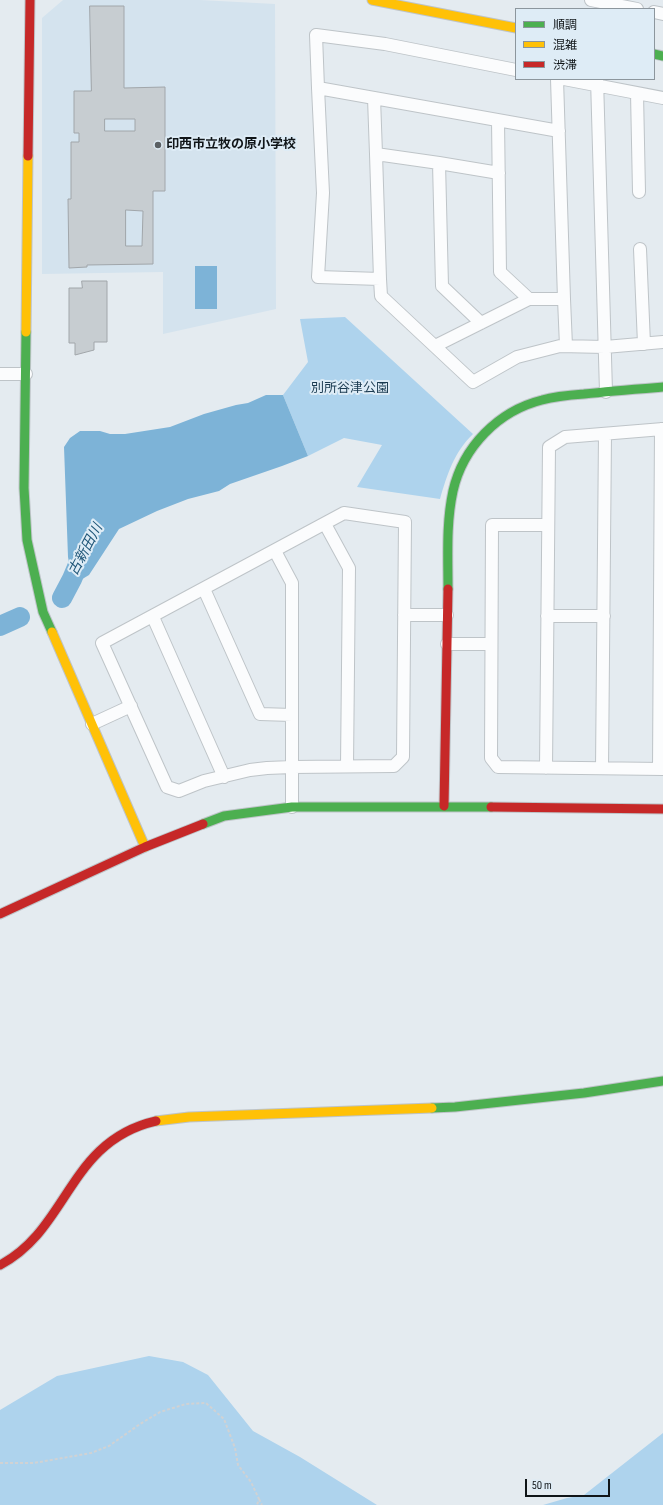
<!DOCTYPE html>
<meta charset="utf-8">
<style>
body{margin:0}
#map{position:relative;width:663px;height:1505px;overflow:hidden;background:#e4ebf0;font-family:"Sofia Sans Condensed","Noto Sans JP",sans-serif}
canvas{display:block}
.legend{position:absolute;left:515px;top:8px;width:140px;height:72px;box-sizing:border-box;background:#deecf6;border:1px solid #8c969d;margin:0;padding:5px 7px;list-style:none;font-size:12px;color:#101518}
.legend li{display:flex;align-items:center;gap:8px;height:20px}
.legend b{width:20px;border:1px solid #8c969d}
.scale{position:absolute;left:525px;top:1479px;width:85px;height:18px;box-sizing:border-box;border:2px solid #101518;border-top:0;padding-left:5px;font-size:12px;line-height:14px;white-space:nowrap;color:#101518;-webkit-text-stroke:3px #deecf6;paint-order:stroke}
</style>
<div id="map">
<canvas width="663" height="1505"></canvas>
<ul class="legend">
<li><b style="height:5px;background:#4caf50"></b>順調</li>
<li><b style="height:5px;background:#ffc107"></b>混雑</li>
<li><b style="height:5px;background:#c62828"></b>渋滞</li>
</ul>
<div class="scale">50 m</div>
</div>
<script>
const context = document.querySelector('canvas').getContext('2d');
context.lineJoin = 'round';
function paint(path, color) { context.fillStyle = color; context.fill(path, 'evenodd'); }
function trace(path, color, width, dash) { context.strokeStyle = color; context.lineWidth = width; context.lineCap = dash ? 'butt' : 'round'; context.setLineDash(dash || []); context.stroke(path); }
function drawText(font, color, halo, rows, align = 'center') {
  context.font = font + ' "Sofia Sans Condensed","Noto Sans JP",sans-serif'; context.lineWidth = 4; context.setLineDash([]); context.textBaseline = 'middle'; context.strokeStyle = halo; context.fillStyle = color; for (const [text, x, y, turn = 0] of rows) {
    context.save(); context.translate(x, y); context.rotate((+turn || 0) * Math.PI / 180); context.textAlign = isNaN(turn) ? turn : align; if (halo) context.strokeText(text, 0, 0); context.fillText(text, 0, 0); context.restore();
  }
}
paint(new Path2D(`
 M63 0H200L275 4 276 309 163 334V272L42 274V18Z`), '#d4e3ee');
paint(new Path2D(`
 M345 317 473 434C454 452 447 475 440 499L357 487 382 445 344 438 308 456 283 395 308 362 300 319Z
 M149 1356 183 1362 208 1375 253 1431 300 1457 377 1505H0V1410L57 1376Z
 M663 1433V1505H543L567 1498 584 1495Z`), '#aed3ed');
paint(new Path2D(`
 M195 266H217V309H195Z
 M266 395H283L308 456 282 466 230 484 219 491 188 499 157 511 119 529 89 575 79 581 72 579 68 557 64 447 70 438 80 431H100L110 434H125L170 427 204 414 236 405 248 403Z`), '#7db3d7');
trace(new Path2D(`
 M62 598 72 579 83 553
 M0 626 20 617`), '#7db3d7', 20);
const building = new Path2D(`
 M90 6H124V88L165 87V191H153V264L87 265V267L69 268 68 199H71V142H79V133H74V91H91ZM105 119H135V131H105ZM126 210 143 211 142 246H126Z
 M82 281H107V342H94V350L75 355V343H69V288H82Z`);
paint(building, '#c7cdd1');
trace(building, '#a1a6aa', 1);
const street = new Path2D(`
 M591 0 637 9
 M654 12 663 14
 M516 70 385 44 316 35 318 88 559 131
 M564 79 663 98
 M597 79 606 392
 M318 88 323 193 318 277 380 279 381 296 473 382 517 357 560 346 605 347 663 342
 M637 93 639 192
 M374 98 376 154 439 163 442 286 481 323
 M498 121 500 272 529 299H564L557 79
 M376 154 380 279
 M439 163 499 173
 M640 249 644 344
 M564 299 566 346
 M435 346 529 299
 M0 374H26
 M344 513 405 522 403 757 394 766 292 767 267 768 250 770 204 781 179 791 167 787 102 643Z
 M325 524 349 568 347 766
 M548 525H492L491 758 498 767 663 769
 M275 551 292 583V807
 M204 589 260 714 292 715
 M404 615H447
 M547 616H604
 M153 617 224 777
 M447 644H491
 M92 724 131 706
 M546 768 549 447 565 437 663 429
 M602 768 605 434
 M659 769 661 429`);
const fast = new Path2D(`
 M654 54 663 56
 M26 332 24 488 27 540 43 612 52 632
 M448 589C448 556 446 523 453 491 463 447 498 411 542 400 556 396 570 395 584 394 610 391 637 389 663 387
 M203 824 224 816 292 807H491
 M432 1108 455 1107 584 1093 663 1081`);
const slow = new Path2D(`
 M372 0 516 28
 M26 332 28 156
 M52 632 145 847
 M156 1121 189 1117 432 1108`);
const jam = new Path2D(`
 M28 156 30 0
 M444 806 448 589
 M491 807 663 809
 M0 914 145 847 203 824
 M0 1265C69 1229 68 1141 156 1121`);
trace(street, '#bec4c8', 14);
trace(fast, '#bec4c8', 11);
trace(slow, '#bec4c8', 11);
trace(jam, '#bec4c8', 11);
trace(new Path2D(`
 M0 1463H34L91 1453 109 1446 140 1424 160 1412 186 1404 206 1403 224 1419 235 1448 238 1465 251 1482 259 1499 257 1505
 M259 1499 262 1505`), '#d0d2d4', 2, [3, 2]);
trace(street, '#fbfcfd', 12);
trace(fast, '#4caf50', 9);
trace(slow, '#ffc107', 9);
trace(jam, '#c62828', 9);
for (const [x, y, r, color] of [
 [158,145,4,"#5a6064"]
]) { const dot = new Path2D(); dot.arc(x, y, r, 0, 2 * Math.PI); context.fillStyle = color; context.fill(dot); trace(dot, '#deecf6', 1.5); }
drawText('bold 13px', '#101518', '#deecf6', [
 ["印西市立牧の原小学校",166,145]
], 'left');
drawText('13px', '#1a3a50', '#deecf6', [
 ["別所谷津公園",350,389]
]);
drawText('italic 14px', '#1e5577', '#deecf6', [
 ["古新田川",86,550,-62]
]);
</script>
